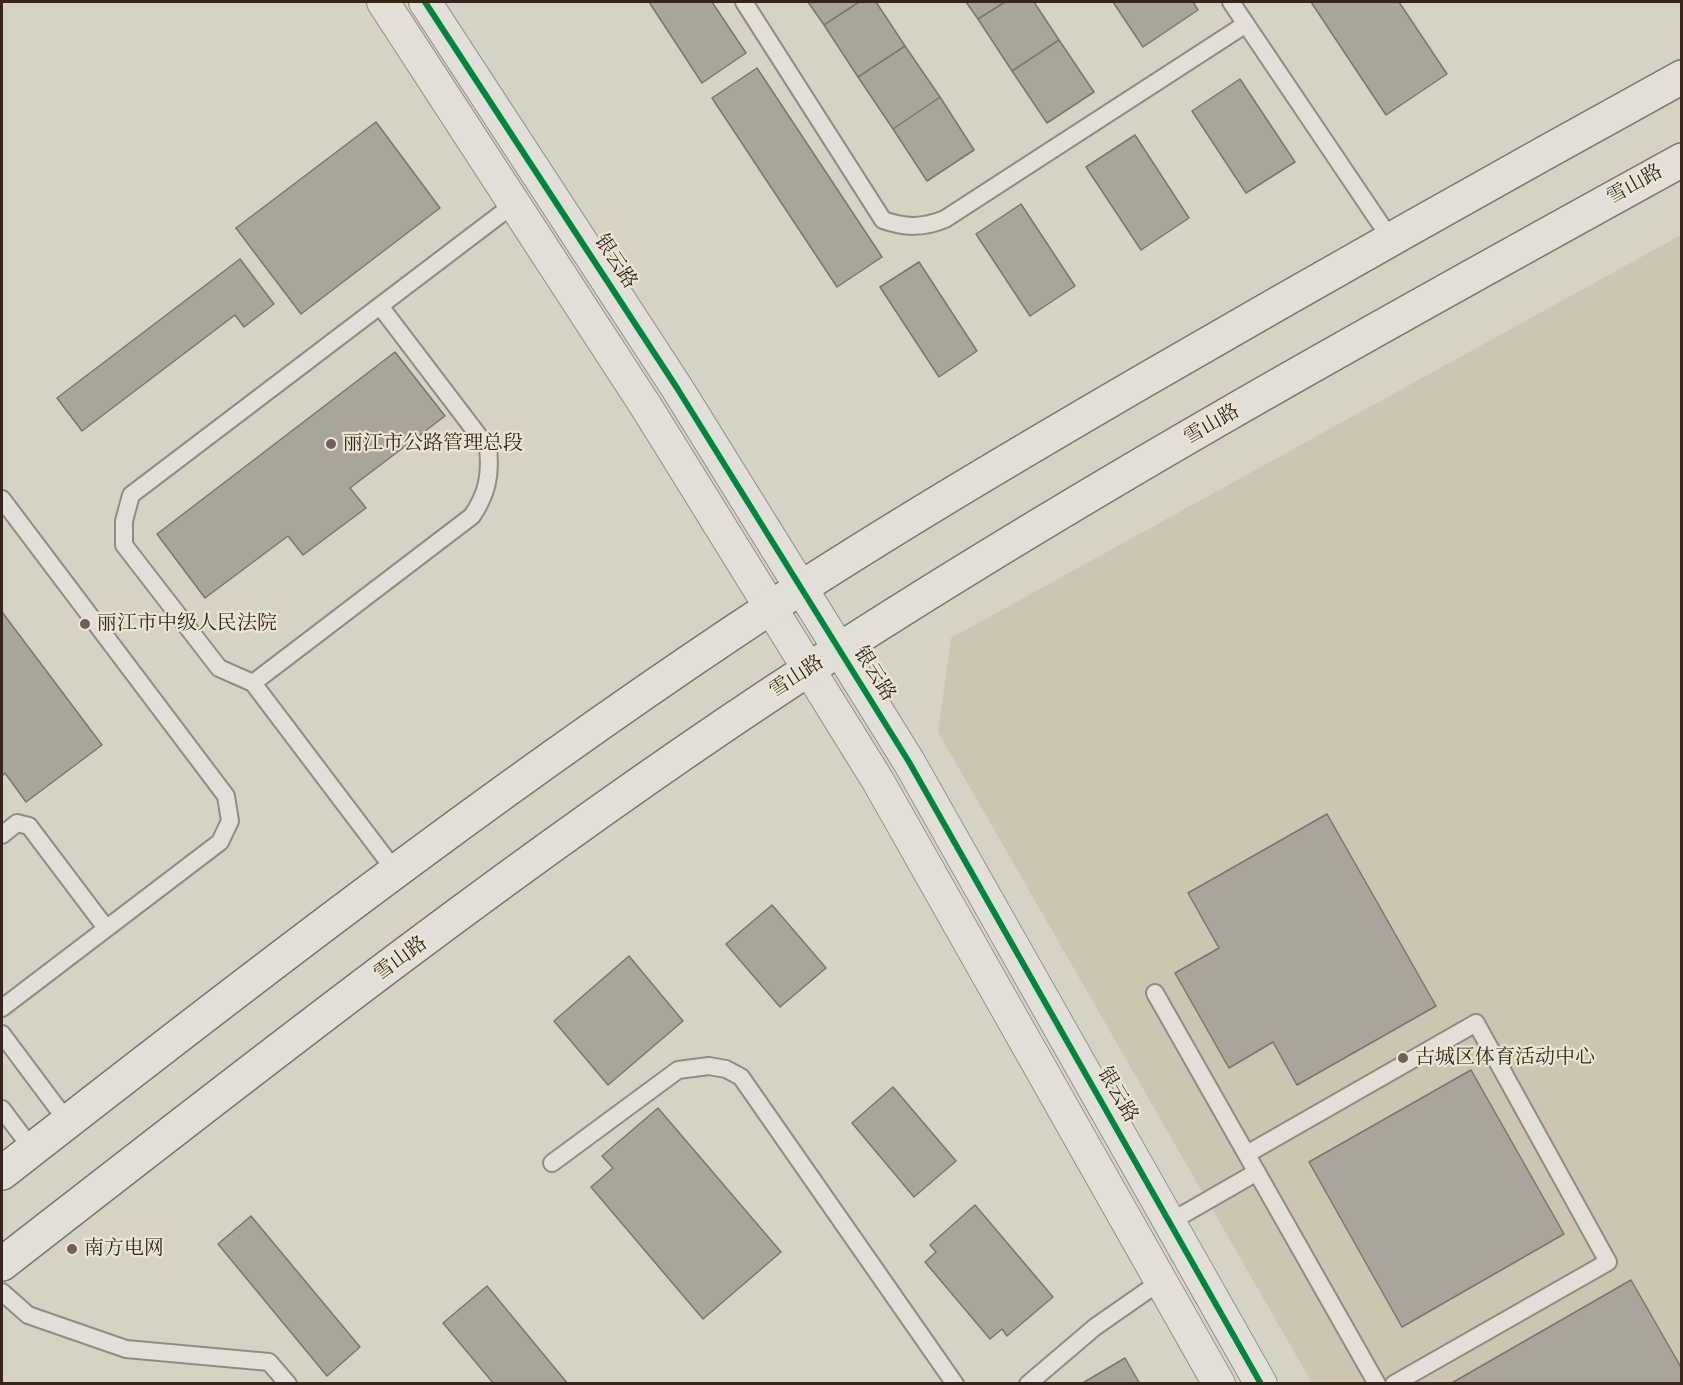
<!DOCTYPE html>
<meta charset="utf-8">
<style>
body{margin:0}
#map{position:relative;width:1683px;height:1385px;overflow:hidden;background:#d7d3c4;font-family:"Gentium Book Plus",serif}
canvas{display:block}
.frame{position:absolute;inset:0;border:3px solid #39241b;pointer-events:none}
</style>
<div id="map">
<canvas width="1683" height="1385"></canvas>
<div class="frame"></div>
</div>
<script>
const context = document.querySelector('canvas').getContext('2d');
context.lineJoin = 'round';
function paint(path, color) { context.fillStyle = color; context.fill(path, 'evenodd'); }
function trace(path, color, width, dash) { context.strokeStyle = color; context.lineWidth = width; context.lineCap = dash ? 'butt' : 'round'; context.setLineDash(dash || []); context.stroke(path); }
function drawText(font, color, halo, rows, align = 'center') {
  context.font = font + ' "Gentium Book Plus","Noto Serif SC",serif'; context.lineWidth = 4.5; context.setLineDash([]); context.textBaseline = 'middle'; context.strokeStyle = halo; context.fillStyle = color; for (const [text, x, y, turn = 0] of rows) {
    context.save(); context.translate(x, y); context.rotate((+turn || 0) * Math.PI / 180); context.textAlign = isNaN(turn) ? turn : align; if (halo) context.strokeText(text, 0, 0); context.fillText(text, 0, 0); context.restore();
  }
}
paint(new Path2D(`
 M1681 235V1383H1312L938 732 951 638Z`), '#ccc5b1');
const building = new Path2D(`
 M649 2H712L746 53 702 83Z
 M808 2H859L824 25Z
 M859 2H876L905 46 858 77 824 25Z
 M966 2H1005L978 19Z
 M1005 2H1034L1059 40 1012 71 978 19Z
 M1113 2H1193L1198 10 1143 47Z
 M1311 2H1399L1447 74 1386 115Z
 M1059 40 1094 92 1047 123 1012 71Z
 M905 46 940 97 893 129 858 77Z
 M757 68 882 257 837 287 712 98Z
 M1240 79 1295 162 1246 193 1192 111Z
 M940 97 974 150 927 181 893 129Z
 M376 122 440 208 301 314 236 228Z
 M1135 135 1189 218 1141 250 1086 167Z
 M1021 204 1075 286 1030 316 976 234Z
 M240 259 274 304 244 327 235 315 82 431 57 398Z
 M919 262 977 351 939 377 880 287Z
 M395 352 445 416 350 488 366 508 303 555 288 536 205 598 157 534Z
 M2 612 102 745 26 802 5 773 2 776Z
 M1327 814 1436 1006 1297 1085 1273 1042 1229 1068 1175 973 1219 948 1188 893Z
 M772 905 826 968 780 1007 726 944Z
 M629 956 683 1021 608 1085 554 1021Z
 M1471 1070 1564 1234 1402 1327 1309 1162Z
 M893 1087 956 1161 914 1197 852 1123Z
 M658 1108 781 1252 703 1319 591 1187 613 1168 602 1156Z
 M975 1205 1053 1297 1007 1336 1002 1329 990 1339 925 1262 936 1252 930 1245Z
 M251 1216 360 1347 327 1376 218 1244Z
 M1631 1280 1682 1369V1384H1450Z
 M487 1286 568 1384H494L443 1323Z
 M1125 1358 1140 1384H1081Z`);
paint(building, '#aaa59b');
trace(building, '#7b756d', 1.5);
const service = new Path2D(`
 M744 2 883 220C905 228 923 228 945 219L1246 24
 M1231 2 1390 238
 M2 499 226 796 230 821 220 842 2 1008
 M253 683 472 516C487 494 491 475 488 448L380 306
 M2 835 17 823 29 826 106 928
 M396 872 253 683 219 668 124 545V521L131 495 514 204
 M1155 993 1377 1384
 M2 1034 67 1121
 M2 1109 32 1149
 M1247 1154 1476 1023 1608 1262 1394 1384
 M552 1163 678 1070 709 1066 726 1069 741 1077 955 1384
 M1170 1222 1257 1172
 M2 1292 28 1315 126 1349 269 1362 288 1384
 M1028 1384 1095 1327 1161 1281`);
const minor = new Path2D(`
 M383 2 647 408 878 781 1219 1384
 M425 2 677 388 909 762 1261 1384`);
const secondary = new Path2D(`
 M2 1173C240 987 481 801 732 633 867 543 1006 461 1145 380 1323 277 1502 176 1682 77
 M2 1264C254 1068 507 869 774 692 1067 499 1375 329 1682 160`);
trace(service, '#918c83', 20);
trace(minor, '#918c83', 34);
trace(secondary, '#7b756d', 36);
trace(service, '#e1dfd7', 16);
trace(minor, '#e1dfd7', 32);
trace(secondary, '#e1dfd7', 33);
trace(new Path2D(`
 M425 2 677 388 909 762 1261 1384`), '#00873e', 6);
for (const [x, y, r, color] of [
 [331,444,6,"#706156"],
 [85,624,6,"#706156"],
 [1403,1058,6,"#706156"],
 [72,1249,6,"#706156"]
]) { const dot = new Path2D(); dot.arc(x, y, r, 0, 2 * Math.PI); context.fillStyle = color; context.fill(dot); trace(dot, '#eae6d3', 2); }
drawText('20px', '#39241b', '#eae6d3', [
 ["雪山路",1635,185,-29],
 ["银云路",615,262,57],
 ["雪山路",1212,425,-30],
 ["银云路",874,674,58],
 ["雪山路",797,677,-33],
 ["雪山路",401,959,-36],
 ["银云路",1117,1095,60]
]);
drawText('20px', '#39241b', '#eae6d3', [
 ["丽江市公路管理总段",343,444],
 ["丽江市中级人民法院",97,624],
 ["古城区体育活动中心",1415,1058],
 ["南方电网",84,1249]
], 'left');
</script>
